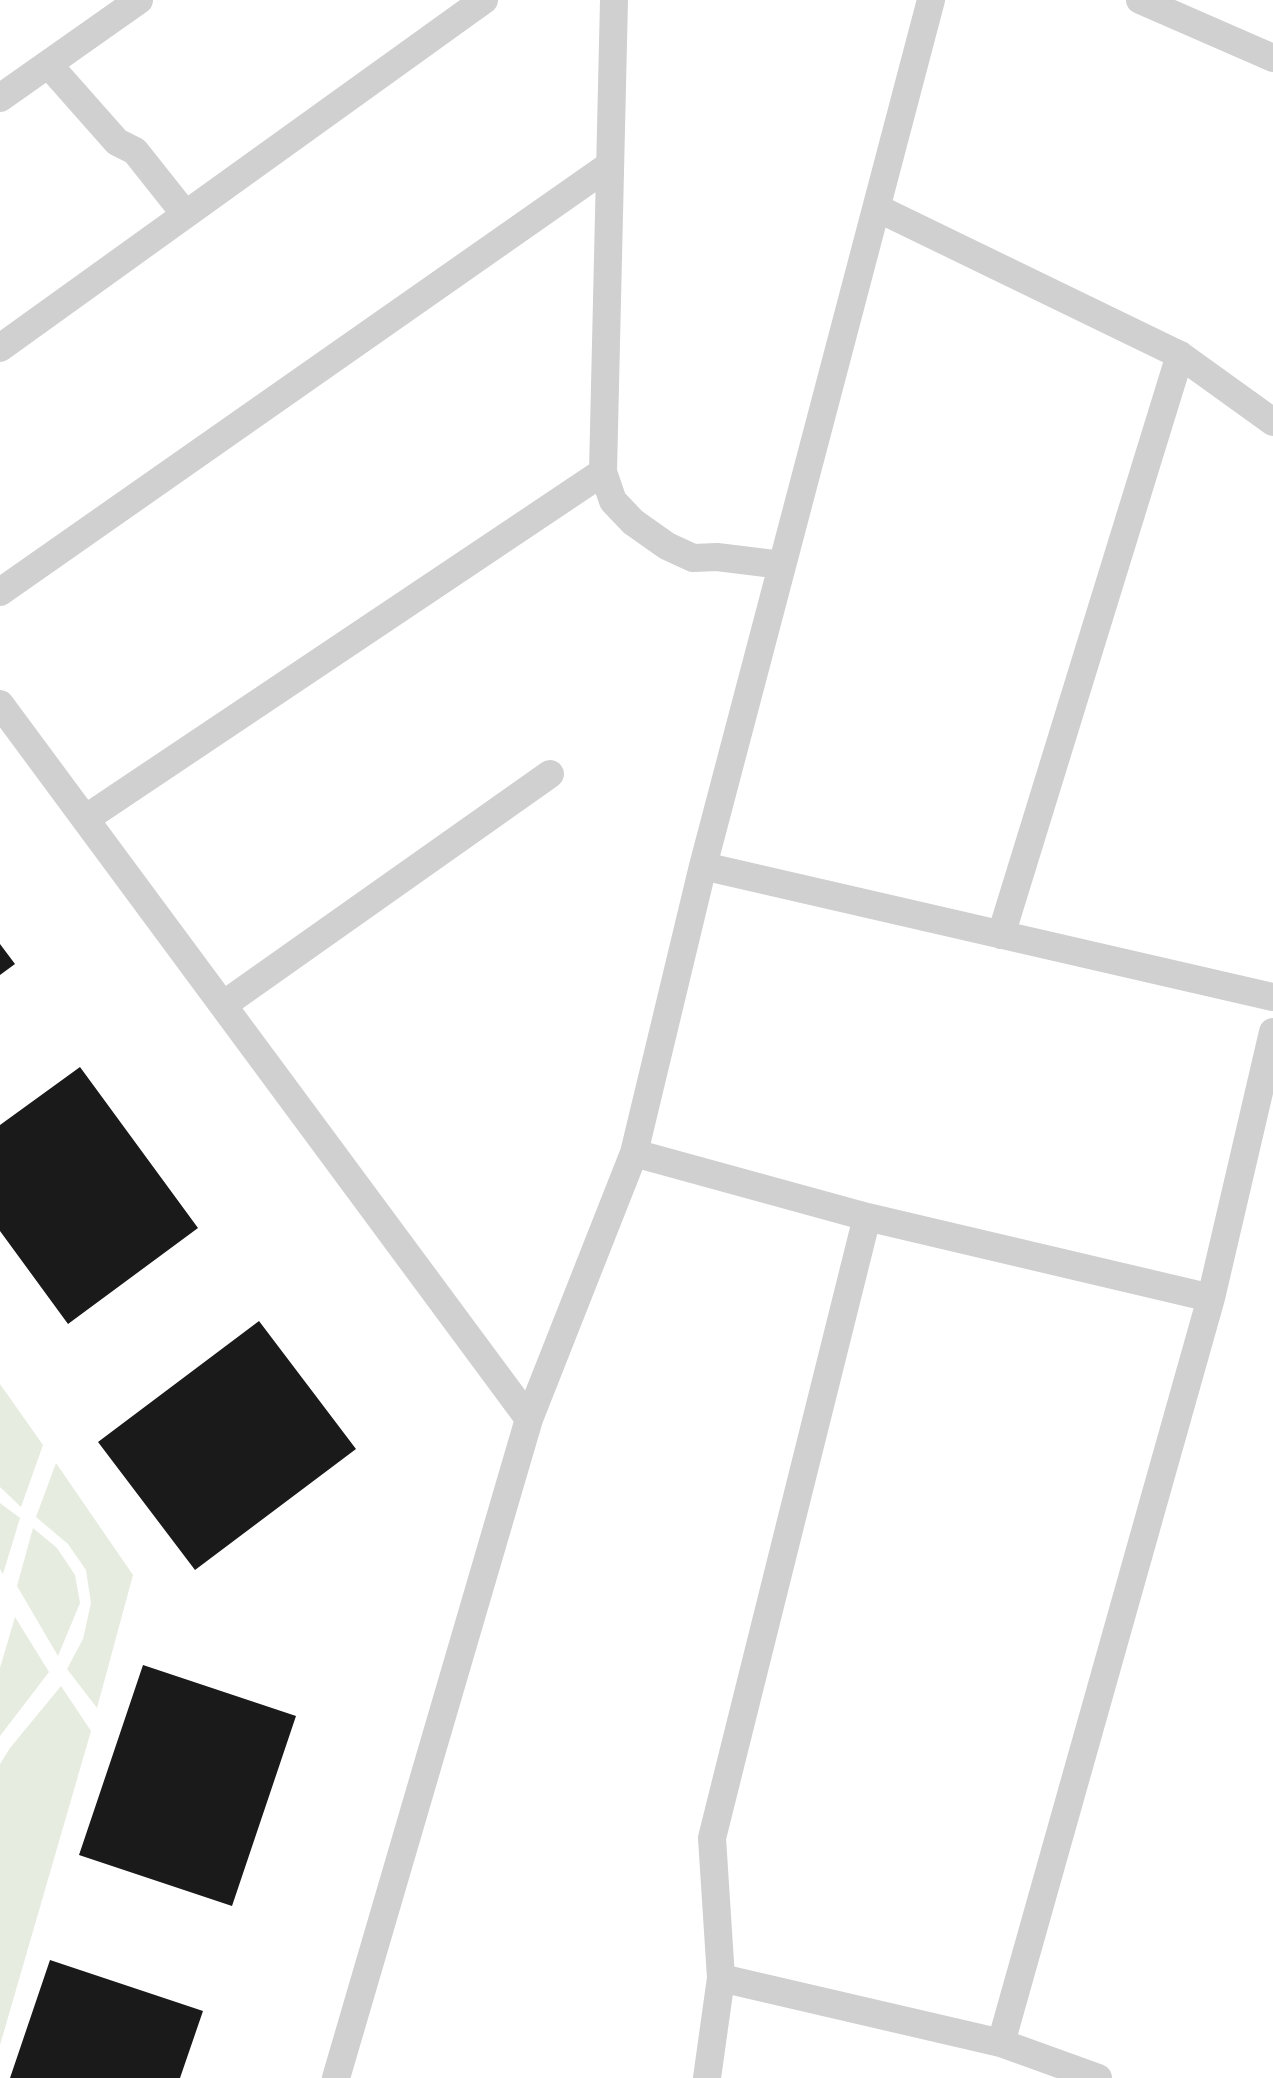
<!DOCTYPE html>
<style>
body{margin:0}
canvas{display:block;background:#fff}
</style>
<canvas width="1273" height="2078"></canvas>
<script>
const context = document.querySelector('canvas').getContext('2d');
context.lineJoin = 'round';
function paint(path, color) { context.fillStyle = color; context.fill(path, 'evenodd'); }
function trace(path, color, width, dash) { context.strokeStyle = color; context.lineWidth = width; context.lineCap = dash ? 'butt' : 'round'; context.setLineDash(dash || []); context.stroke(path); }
paint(new Path2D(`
 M0 1384 43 1445 21 1507 0 1487Z
 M56 1463 133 1575 97 1708 67 1669 83 1639 91 1603 86 1570 68 1544 36 1517Z
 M0 1503 20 1518 3 1574 0 1569Z
 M33 1528 57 1548 75 1575 80 1603 58 1656 17 1586Z
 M15 1617 49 1672 0 1736V1668Z
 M61 1686 91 1731 0 2045V1764L10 1748Z`), '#e6ecdf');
paint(new Path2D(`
 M0 944 15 964 0 975Z
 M80 1067 198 1228 68 1324 0 1231V1125Z
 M259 1321 356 1449 195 1570 98 1442Z
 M143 1665 296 1716 232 1906 79 1855Z
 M50 1960 203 2011 180 2078H10Z`), '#1a1a1a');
trace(new Path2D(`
 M614 0 603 472 613 501 633 522 667 546 693 558 717 557 782 565
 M1140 0 1273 58
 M48 64 117 142 135 151 185 214
 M0 98 139 0
 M877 208 1180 355 1273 422
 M0 348 484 0
 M0 592 610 165
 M0 704 529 1419
 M85 819 603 472
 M703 866 1273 997
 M1001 935 1180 355
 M223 1005 550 774
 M634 1153 867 1217 1211 1298
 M721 1978 1001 2043 1098 2078
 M1001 2043 1211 1298 1273 1032
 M336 2078 529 1419 634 1153 703 866 931 0
 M707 2078 721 1978 712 1838 867 1217`), '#d0d0d0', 28);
</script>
